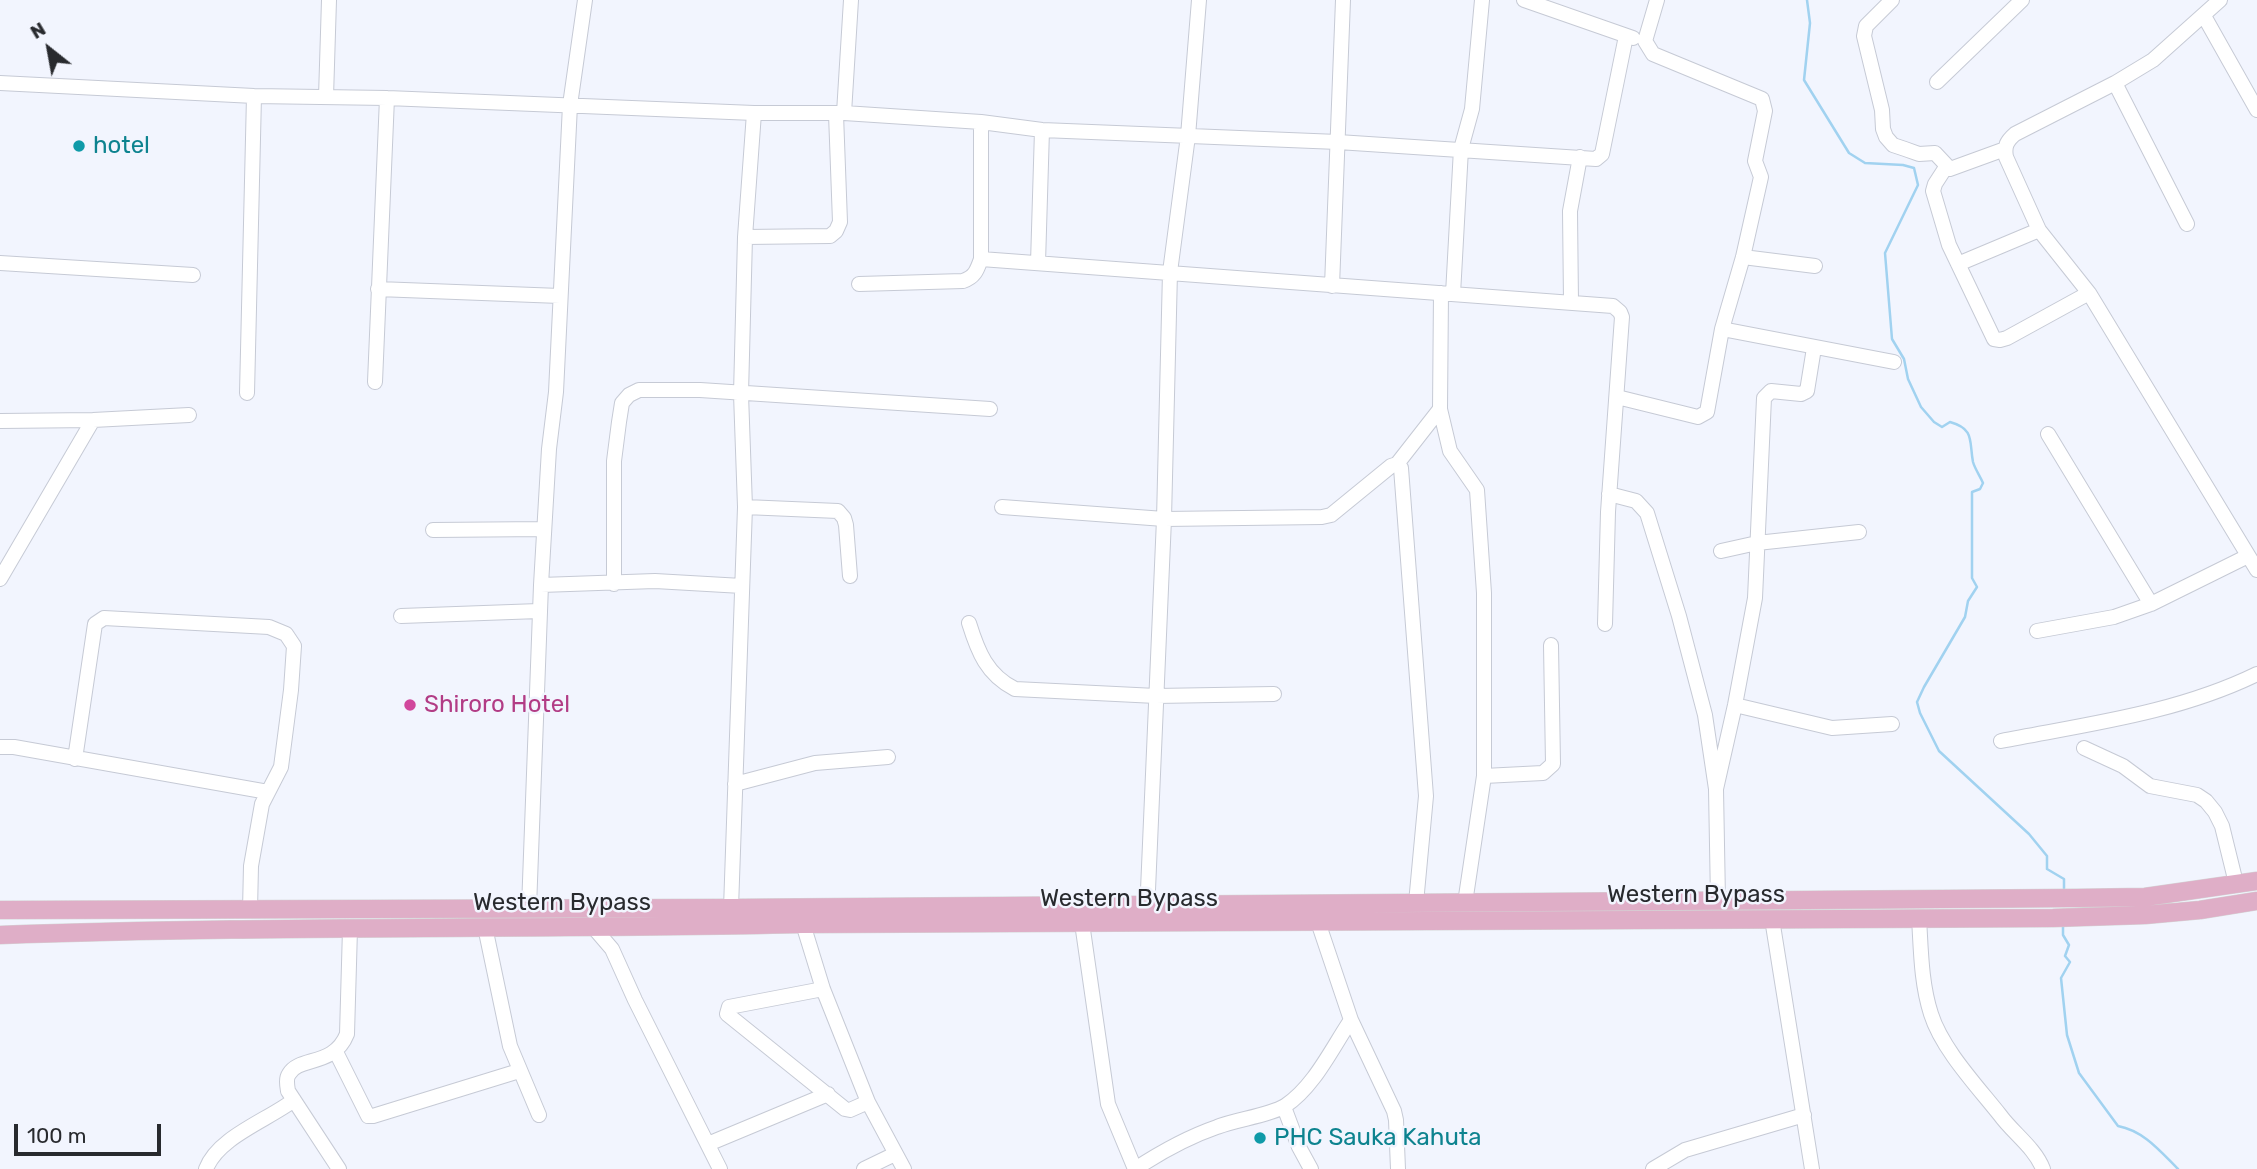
<!DOCTYPE html>
<style>
body{margin:0}
#map{position:relative;width:2257px;height:1169px;overflow:hidden;background:#f2f5fe;font-family:Rubik,sans-serif}
canvas{display:block}
.north{position:absolute;left:14px;top:14px;width:70px;height:70px;-webkit-text-stroke:5px #f2f5fe;paint-order:stroke;rotate:329deg;font-size:19px;font-weight:700;line-height:28px;text-align:center;color:#282a2e}
.north::after{content:'';display:block;margin:auto;width:24px;height:32px;background:#282a2e;clip-path:polygon(50% 0,100% 100%,50% 72%,0 100%)}
.scale{position:absolute;left:14px;top:1124px;width:147px;height:32px;box-sizing:border-box;border:4px solid #282a2e;border-top:0;padding-left:9px;font-size:21px;line-height:24px;white-space:nowrap;color:#282a2e;-webkit-text-stroke:5px #f2f5fe;paint-order:stroke}
</style>
<div id="map">
<canvas width="2257" height="1169"></canvas>
<div class="north">N</div>
<div class="scale">100 m</div>
</div>
<script>
const context = document.querySelector('canvas').getContext('2d');
context.lineJoin = 'round';
function trace(path, color, width, dash) { context.strokeStyle = color; context.lineWidth = width; context.lineCap = dash ? 'butt' : 'round'; context.setLineDash(dash || []); context.stroke(path); }
function drawText(font, color, halo, rows, align = 'center') {
  context.font = font + ' Rubik,sans-serif'; context.lineWidth = 5; context.setLineDash([]); context.textBaseline = 'middle'; context.strokeStyle = halo; context.fillStyle = color; for (const [text, x, y, turn = 0] of rows) {
    context.save(); context.translate(x, y); context.rotate((+turn || 0) * Math.PI / 180); context.textAlign = isNaN(turn) ? turn : align; if (halo) context.strokeText(text, 0, 0); context.fillText(text, 0, 0); context.restore();
  }
}
trace(new Path2D(`
 M1807 0 1810 23 1804 80 1849 153 1865 163 1903 165 1914 168 1918 185 1885 253 1892 339 1904 359 1908 379 1921 407 1934 422 1942 427 1950 422C1975 429 1969 441 1973 462 1975 469 1980 476 1983 483L1980 489 1972 492V578L1977 587 1968 601 1965 617 1924 687 1917 702 1920 713 1939 751 2029 834 2047 856V869L2064 879V891
 M2063 926V935L2069 945 2065 956 2070 962 2061 978 2067 1035 2079 1073 2118 1126C2144 1131 2160 1151 2178 1169`), '#a1d2f0', 2.5);
const minor = new Path2D(`
 M1524 0 1633 38
 M1892 0 1866 26 1864 36 1882 110 1883 129 1886 137 1893 145 1905 149 1919 154 1935 153 1950 169 2005 149
 M2220 0 2153 60 2115 83 2015 134C2007 141 2004 146 2006 157L2039 230 2089 293 2257 570
 M2204 16 2257 110
 M1937 82 2022 0
 M0 83 254 96 387 98 754 113H844L981 122 1042 130 1338 142 1596 159 1602 154 1626 36
 M2115 83 2187 224
 M326 97 329 0
 M844 113 851 0
 M1946 167 1935 184 1933 191 1949 245 1994 339 2000 340 2007 338 2089 293
 M745 237 830 236 836 231 840 222 836 114
 M1743 257 1815 266
 M981 259V122
 M0 263 193 275
 M1038 263 1042 130
 M1958 264 2039 230
 M859 284 963 281C975 277 977 270 981 259L1613 306 1620 312 1622 317 1608 512 1605 624
 M1332 286 1343 0
 M378 289 560 296
 M1441 293 1440 409 1450 451 1477 490 1484 593V776L1465 903
 M1453 294 1461 149 1472 109 1482 0
 M1571 302 1570 211 1580 157
 M1722 329 1894 362
 M375 382 387 98
 M247 393 254 96
 M1617 397 1698 417 1707 412 1722 329 1743 257 1761 177 1755 161 1765 111 1762 99 1653 54 1645 41 1657 0
 M0 421 93 420 189 415
 M2048 434 2151 604
 M1397 464 1440 409
 M1609 494 1636 501 1647 513 1679 616 1705 715 1716 789 1735 705 1755 598 1764 398 1771 391 1801 394 1807 391 1814 348
 M745 507 838 511 844 518 846 525 850 576
 M1002 507 1164 519 1322 517 1331 515 1391 466 1397 464 1401 468 1426 796 1416 903
 M433 530 544 529
 M1721 551 1757 543 1859 532
 M0 579 93 420
 M614 584V461L619 422 622 403 629 395 639 390H700L990 409
 M541 585 655 581 742 586
 M401 616 539 611
 M969 623C978 652 987 675 1015 689L1156 696 1274 694
 M2037 631 2114 617 2151 604 2248 556
 M1735 705 1832 728 1892 724
 M2001 741C2088 724 2177 713 2257 674
 M0 747H14L268 792
 M2084 748 2123 766 2150 786 2197 795 2206 801 2215 812 2222 826 2236 883
 M75 759 95 624 104 618 269 627 286 634 294 646 291 690 281 767 262 804 251 866 250 910
 M1484 776 1543 773 1553 764 1551 645
 M735 784 815 763 888 757
 M1716 789 1718 900
 M529 908 541 585 549 449 556 392 570 105 585 0
 M731 908 745 507 741 394 745 237 754 113
 M1147 913 1164 519 1170 272 1188 136 1199 0
 M1919 918C1921 950 1921 983 1931 1014 1942 1049 1977 1086 2000 1115 2013 1133 2035 1148 2043 1169
 M1772 919 1812 1169
 M1082 923 1108 1104 1135 1169
 M803 924 823 989 868 1102 904 1169
 M485 927 510 1046 539 1115
 M594 928 612 949 635 1000 720 1169
 M823 989 729 1007 727 1014 845 1109 850 1110 868 1102
 M1351 1020 1394 1111 1396 1120 1398 1169
 M336 1052 368 1116H373L519 1071
 M1284 1107 1299 1147 1311 1169
 M708 1144 828 1094
 M206 1169C218 1137 268 1120 294 1100
 M339 1169 288 1091C287 1085 286 1078 289 1074 299 1056 334 1067 347 1034L350 929
 M864 1169 895 1154
 M1135 1169C1161 1152 1188 1137 1217 1127 1237 1119 1268 1116 1285 1106 1314 1087 1332 1048 1351 1020L1318 922
 M1653 1169 1685 1150 1804 1115`);
const major = new Path2D(`
 M0 910 731 908 2076 898 2145 897 2257 881
 M0 935C267 925 535 930 803 924L2053 918 2145 915 2200 910 2257 901`);
trace(minor, '#c6cad5', 16);
trace(major, '#d4d4d5', 19);
trace(minor, '#fff', 14);
trace(major, '#dfaec7', 18);
for (const [x, y, r, color] of [
 [79,146,7,"#0f9aa8"],
 [410,705,7,"#d1479c"],
 [1260,1138,7,"#0f9aa8"]
]) { const dot = new Path2D(); dot.arc(x, y, r, 0, 2 * Math.PI); context.fillStyle = color; context.fill(dot); trace(dot, '#f2f5fe', 2.5); }
drawText('24px', '#0d838f', '#f2f5fe', [
 ["hotel",93,146],
 ["PHC Sauka Kahuta",1274,1138]
], 'left');
drawText('24px', '#b23c85', '#f2f5fe', [
 ["Shiroro Hotel",424,705]
], 'left');
drawText('24px', '#282a2e', '#f2f5fe', [
 ["Western Bypass",1696,895],
 ["Western Bypass",1129,899],
 ["Western Bypass",562,903]
]);
</script>
